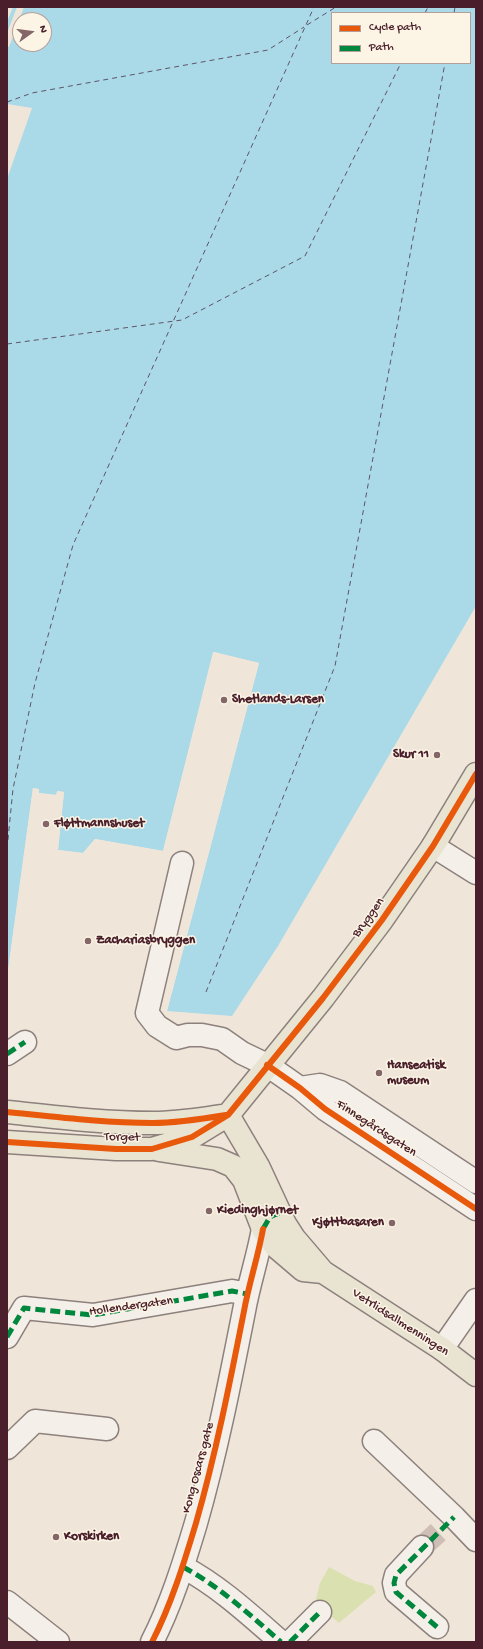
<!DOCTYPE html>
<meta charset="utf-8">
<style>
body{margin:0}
#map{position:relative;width:483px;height:1649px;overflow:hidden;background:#efe6d9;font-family:"Gochi Hand",sans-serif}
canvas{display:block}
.frame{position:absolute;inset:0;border:8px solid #4a1f2b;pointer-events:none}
.legend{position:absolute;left:331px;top:12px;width:140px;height:52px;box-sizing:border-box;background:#fcf5e5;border:1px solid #b59f9b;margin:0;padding:5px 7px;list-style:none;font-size:12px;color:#4a1f2b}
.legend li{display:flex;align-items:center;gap:8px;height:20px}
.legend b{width:20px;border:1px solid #b59f9b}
.north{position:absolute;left:12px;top:12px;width:40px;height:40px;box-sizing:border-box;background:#fcf5e5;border:1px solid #b59f9b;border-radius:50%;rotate:76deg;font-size:11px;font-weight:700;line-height:16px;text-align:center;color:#4a1f2b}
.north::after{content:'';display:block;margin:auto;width:14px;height:18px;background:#846568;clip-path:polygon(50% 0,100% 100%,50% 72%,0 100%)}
</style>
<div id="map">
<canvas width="483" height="1649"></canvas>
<div class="frame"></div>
<ul class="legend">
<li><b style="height:5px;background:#e8590c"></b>Cycle path</li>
<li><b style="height:5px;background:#00873e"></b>Path</li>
</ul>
<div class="north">N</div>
</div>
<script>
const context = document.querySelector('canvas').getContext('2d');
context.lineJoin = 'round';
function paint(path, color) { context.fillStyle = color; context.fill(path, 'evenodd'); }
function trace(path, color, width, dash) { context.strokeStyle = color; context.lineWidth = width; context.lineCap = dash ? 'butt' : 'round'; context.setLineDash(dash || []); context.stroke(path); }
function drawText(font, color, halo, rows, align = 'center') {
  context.font = font + ' "Gochi Hand",sans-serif'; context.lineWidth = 3; context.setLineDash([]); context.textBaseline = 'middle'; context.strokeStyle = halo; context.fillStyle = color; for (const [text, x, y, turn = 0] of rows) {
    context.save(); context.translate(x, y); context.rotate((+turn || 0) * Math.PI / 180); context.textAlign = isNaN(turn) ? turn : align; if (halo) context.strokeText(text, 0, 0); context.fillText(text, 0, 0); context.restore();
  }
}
paint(new Path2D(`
 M329 1567 355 1581 373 1586 376 1592 339 1623 315 1603 320 1583Z`), '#dbe0b1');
paint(new Path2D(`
 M13 7H476V606L278 946 232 1016 167 1011 259 663 214 652 163 851 95 839 83 853 58 850 64 792 57 791V795L38 793V789L33 788 7 977V179L32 108 7 104V22ZM332 13H470V63H332ZM20 20H44V44H20Z`), '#aad9e8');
paint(new Path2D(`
 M17 7H24L9 47 7 46V33Z
 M213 652 259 663 167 1011H165L256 665 215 654 164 853 96 842 83 855 57 852 62 794 59 793 56 797 38 794 35 790 9 977 7 979 33 788 39 789V793L56 795 57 791 64 792 58 850 83 853 95 839 163 851Z`), '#efe6d9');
trace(new Path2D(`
 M425 13 428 7
 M454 13 455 7
 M307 25 336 7
 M7 102 32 93 268 50 304 27
 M7 344 182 320 305 256 401 63
 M7 849 13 789 35 683 73 545 314 7
 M206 992 335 666 445 63`), '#5e5566', 1, [5, 4]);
trace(new Path2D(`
 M422 1547 446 1525`), '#cebeb6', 22, [22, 11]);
const minor = new Path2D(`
 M433 846 476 873
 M182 863 147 1013 157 1026 176 1038 188 1035H202L222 1039 242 1053 267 1065 300 1088 325 1109 476 1209
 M7 1054 25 1042
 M300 1088 320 1085 340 1092 476 1182
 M7 1337 24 1308 93 1315 232 1291 247 1294
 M442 1349 476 1300
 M374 1441 454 1517 476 1540
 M7 1448 35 1421 107 1429
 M422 1547 396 1575 394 1583 396 1592 437 1627
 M183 1567C219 1586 250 1615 281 1642
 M7 1602 58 1642
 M152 1642C171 1605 184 1563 196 1523 216 1453 230 1382 244 1311 249 1283 258 1257 263 1229
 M290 1642 320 1612`);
const major = new Path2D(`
 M7 1112C55 1117 104 1123 153 1123 177 1123 200 1119 223 1116
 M228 1115 258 1166 285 1224 294 1238 323 1272 442 1349 476 1375
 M7 1142 116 1149H152L192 1137 228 1115 323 998 382 920 433 846 476 774
 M159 1150 217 1159 233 1166 244 1180 263 1229 276 1247 303 1270 323 1272`);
trace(minor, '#8d807d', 25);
trace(major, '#8d807d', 25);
trace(minor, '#f4f0e9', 22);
trace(major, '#e9e3d2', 22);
trace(new Path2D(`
 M7 1054 25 1042
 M263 1229 270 1217 279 1213
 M7 1337 24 1308 93 1315 232 1291 247 1294
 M183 1567C219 1586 250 1615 281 1642
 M437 1627 396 1592 394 1583 396 1575 454 1517
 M290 1642 320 1612`), '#00873e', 5, [10, 5]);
trace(new Path2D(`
 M267 1065 300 1088 325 1109 476 1209
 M7 1112C56 1117 104 1123 153 1123 178 1123 202 1119 226 1115
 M7 1142 116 1149H152L192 1137 228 1115 323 998 382 920 433 846 476 774
 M152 1642C171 1605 184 1563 196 1523 216 1453 230 1382 244 1311 249 1283 258 1257 263 1229`), '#e8590c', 6);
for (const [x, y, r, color] of [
 [224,700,4,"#846568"],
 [437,755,4,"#846568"],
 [46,824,4,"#846568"],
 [88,941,4,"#846568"],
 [379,1073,4,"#846568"],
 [209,1211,4,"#846568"],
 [392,1223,4,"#846568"],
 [56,1537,4,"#846568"]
]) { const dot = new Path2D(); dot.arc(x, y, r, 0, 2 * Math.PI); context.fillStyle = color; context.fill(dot); trace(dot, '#fcf5e5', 1.5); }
drawText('bold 13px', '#4a1f2b', '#fcf5e5', [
 ["Shetlands-Larsen",232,700],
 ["Skur 11",429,755,"right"],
 ["Fløttmannshuset",54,824],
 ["Zachariasbryggen",96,941],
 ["Hanseatisk",387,1066],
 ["museum",387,1081],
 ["Kiedinghjørnet",217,1211],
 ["Kjøttbasaren",384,1223,"right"],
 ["Korskirken",64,1537]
], 'left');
drawText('13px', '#4a1f2b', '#fcf5e5', [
 ["Bryggen",369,918,-54],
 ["Finnegårdsgaten",376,1129,33],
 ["Torget",122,1138,1],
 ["Hollendergaten",131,1307,-8],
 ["Vetrlidsallmenningen",400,1323,33],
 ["Kong Oscars gate",199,1468,-75]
]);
</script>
